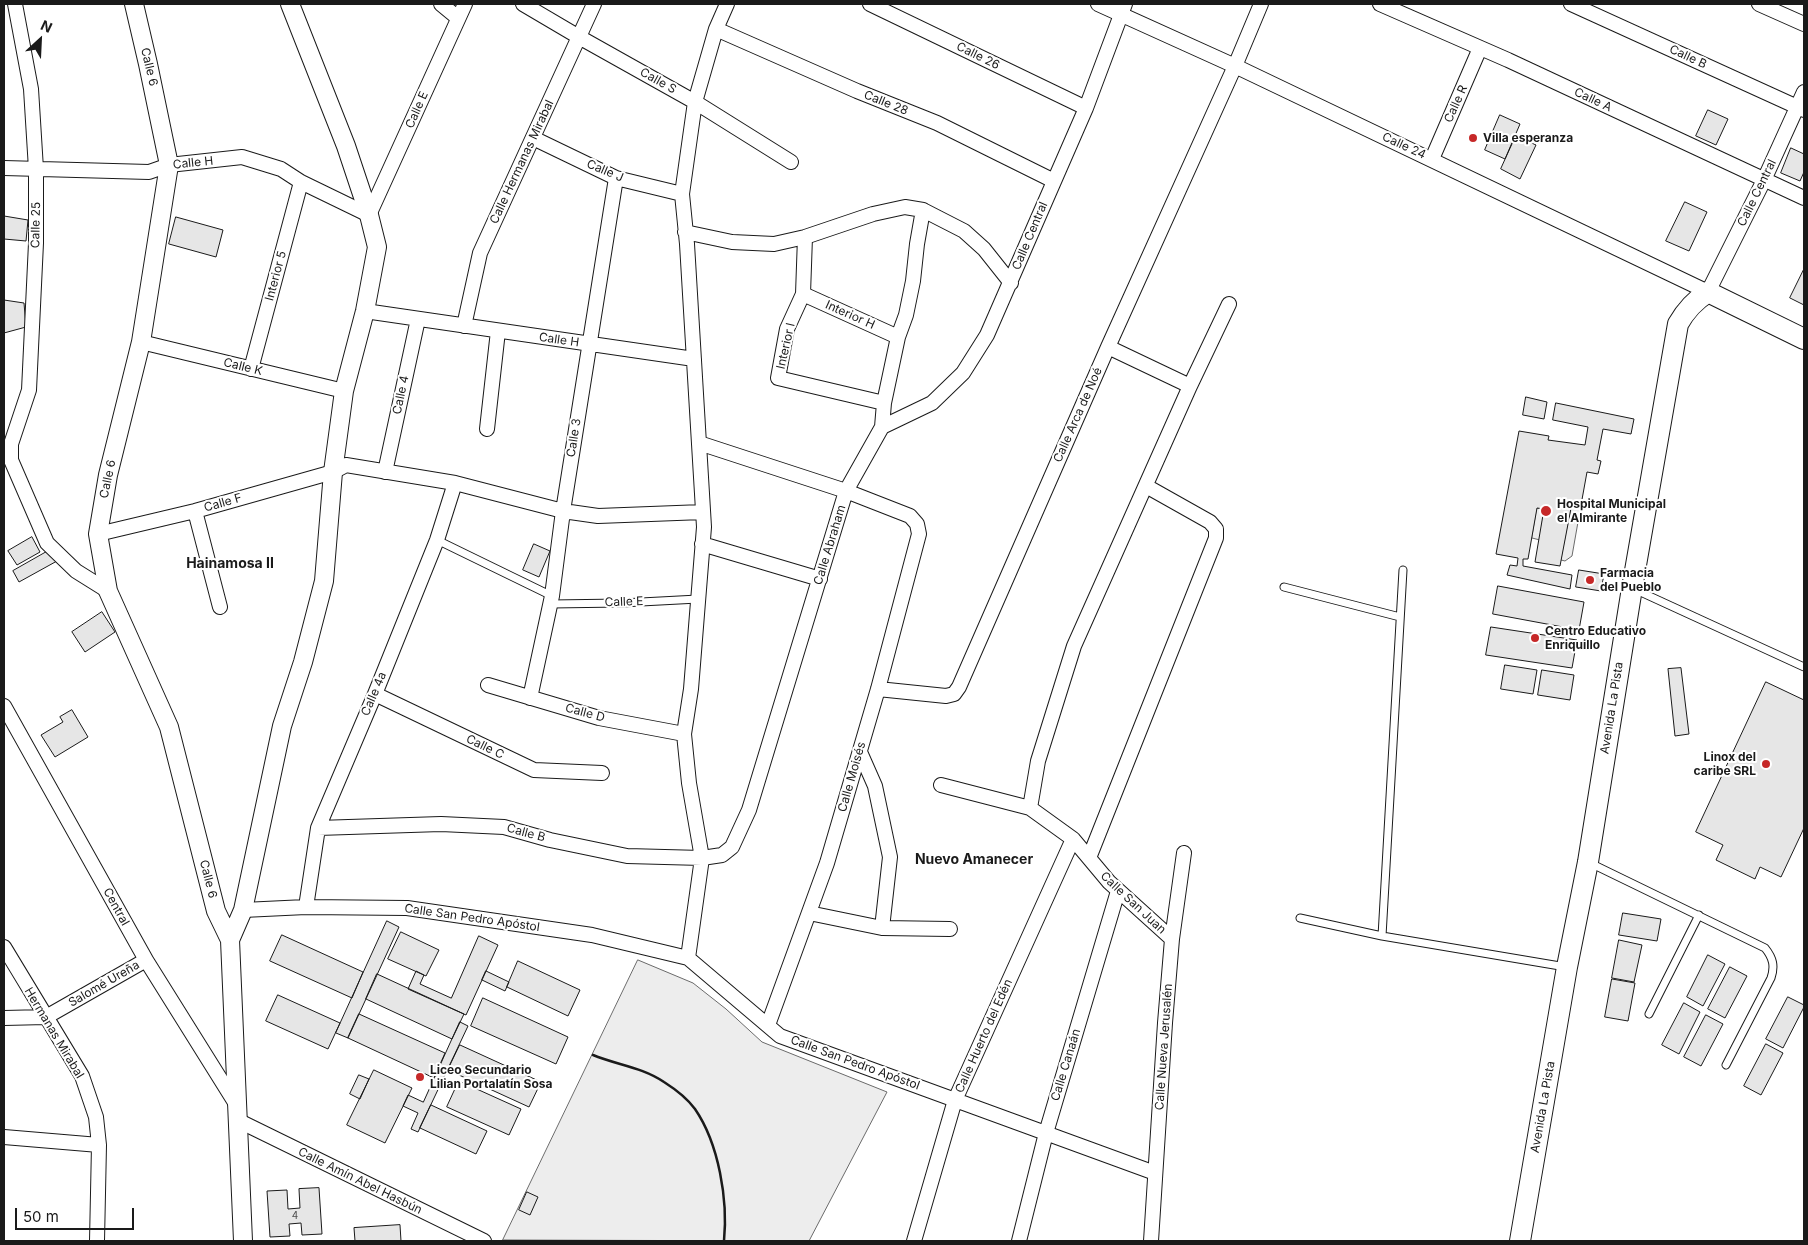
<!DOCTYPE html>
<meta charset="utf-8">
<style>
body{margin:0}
#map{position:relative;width:1808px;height:1245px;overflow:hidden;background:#fff;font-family:Inter,sans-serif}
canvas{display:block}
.frame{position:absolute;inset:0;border:5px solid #1a1a1a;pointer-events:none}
.north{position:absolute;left:15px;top:15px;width:50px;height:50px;-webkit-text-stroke:4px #fff;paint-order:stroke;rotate:25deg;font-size:14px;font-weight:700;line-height:20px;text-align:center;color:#1a1a1a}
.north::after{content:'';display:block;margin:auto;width:18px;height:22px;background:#1a1a1a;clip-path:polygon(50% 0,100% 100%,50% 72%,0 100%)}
.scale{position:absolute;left:15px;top:1208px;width:119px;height:22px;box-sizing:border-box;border:2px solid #1a1a1a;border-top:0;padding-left:6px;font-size:15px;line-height:18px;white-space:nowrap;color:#1a1a1a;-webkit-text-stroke:4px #fff;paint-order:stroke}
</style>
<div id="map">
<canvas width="1808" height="1245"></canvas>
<div class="frame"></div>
<div class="north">N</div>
<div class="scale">50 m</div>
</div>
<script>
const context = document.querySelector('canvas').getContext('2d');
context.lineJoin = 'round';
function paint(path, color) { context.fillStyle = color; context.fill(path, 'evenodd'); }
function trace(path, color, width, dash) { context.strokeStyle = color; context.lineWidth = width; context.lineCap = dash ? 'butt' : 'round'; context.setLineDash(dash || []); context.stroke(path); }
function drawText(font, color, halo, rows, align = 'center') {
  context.font = font + ' Inter,sans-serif'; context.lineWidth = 4; context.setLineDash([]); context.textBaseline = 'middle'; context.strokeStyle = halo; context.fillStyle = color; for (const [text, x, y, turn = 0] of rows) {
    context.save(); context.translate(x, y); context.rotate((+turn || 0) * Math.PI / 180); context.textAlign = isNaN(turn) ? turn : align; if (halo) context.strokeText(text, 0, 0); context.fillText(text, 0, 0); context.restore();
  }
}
const green = new Path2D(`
 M1572 503 1581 505 1572 556 1565 561 1561 560Z
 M1537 508 1544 509 1540 540 1532 538Z
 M638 960 693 983 726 1009 762 1042 887 1092 809 1241 503 1240Z`);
paint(green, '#ededed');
trace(green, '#6a6a6a', 1);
const building = new Path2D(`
 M1708 110 1728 119 1716 145 1696 136Z
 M1500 115 1520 124 1505 159 1485 150Z
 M1516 136 1536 145 1520 179 1501 169Z
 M1791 148 1804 154V172L1800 181 1781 173Z
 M1685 202 1707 212 1689 251 1666 241Z
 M4 216 28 220 26 241 4 239Z
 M176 217 223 230 216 257 169 244Z
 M1804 269V305L1790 298Z
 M4 300 24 303 26 327 4 333Z
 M1526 397 1547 402 1544 419 1523 415Z
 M1556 403 1634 419 1631 434 1603 429 1597 460 1601 461 1598 474 1587 472 1581 505 1572 503 1560 566 1535 562 1544 509 1537 508 1528 559H1523V566L1572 575 1570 589 1507 575 1510 565 1517 566 1518 558 1496 554 1519 431 1549 436 1548 440 1585 445 1588 427 1553 420Z
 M32 537 40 552 17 565 8 551Z
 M534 544 550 551 539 577 523 570Z
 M50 550 57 561 19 582 13 571Z
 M1579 570 1604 574 1601 591 1576 587Z
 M1498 586 1584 602 1579 630 1493 614Z
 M102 612 115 632 85 652 72 632Z
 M1491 627 1577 640 1572 668 1486 655Z
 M1505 665 1537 670 1533 694 1501 689Z
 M1681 668 1689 734 1675 736 1668 669Z
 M1542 670 1574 675 1570 700 1538 695Z
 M1766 682 1804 700V828L1781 877 1760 867 1755 879 1716 860 1723 845 1696 832Z
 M72 710 88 737 55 757 41 735 63 722 60 717Z
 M1623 913 1661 919 1657 941 1619 935Z
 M387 921 399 927 348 1038 336 1033Z
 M401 932 439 950 426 976 388 959Z
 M282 935 363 972 352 998 270 961Z
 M479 936 498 945 466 1015 408 989 416 971 424 975 420 984 451 998Z
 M1619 940 1642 945 1634 982 1612 978Z
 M1708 955 1725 964 1703 1006 1687 997Z
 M518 961 580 990 568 1016 507 987Z
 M1730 967 1747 976 1725 1018 1708 1009Z
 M486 971 509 982 505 991 482 980Z
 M377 974 464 1014 452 1039 366 999Z
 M1612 979 1635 983 1628 1021 1605 1017Z
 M278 995 340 1023 328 1049 266 1021Z
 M1788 997 1804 1005V1007L1783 1048 1766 1039Z
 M483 998 568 1037 556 1064 471 1026Z
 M1684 1003 1700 1012 1679 1054 1662 1045Z
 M359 1014 445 1053 434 1078 348 1038Z
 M1706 1015 1723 1024 1701 1066 1684 1057Z
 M460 1022 468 1026 418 1132 411 1129 418 1113 403 1106 408 1095 423 1102Z
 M1766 1044 1783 1053 1761 1095 1744 1086Z
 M460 1045 541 1082 529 1107 448 1070Z
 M374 1070 412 1088 385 1143 347 1125Z
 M359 1075 369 1079 360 1099 350 1094Z
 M459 1081 521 1109 509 1135 447 1107Z
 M431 1105 487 1131 476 1154 420 1128Z
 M319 1188 322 1234 302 1235 301 1223 289 1224 290 1236 270 1237 267 1191 287 1190 288 1209 300 1208 299 1189Z
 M527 1192 538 1197 530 1215 519 1210Z
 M400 1225 401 1241H355L354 1228Z`);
paint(building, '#e6e6e6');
trace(building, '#1a1a1a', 1);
const service = new Path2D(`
 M437 540 552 596
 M1403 570 1382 936 1566 967
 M1284 587 1400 617
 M1634 589 1804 667
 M551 604 622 603 698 599
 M1590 863 1765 948C1773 958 1775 966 1771 978L1726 1065
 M1300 918 1382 936
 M1649 1014 1699 915`);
const minor = new Path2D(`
 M15 4 31 89 36 169V243L29 390 11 444V460L47 543 76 571 108 591
 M441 4 458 18
 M523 4 579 37 695 102 791 162
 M870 4 1086 108
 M1098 4 1235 66 1708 292 1764 180 1804 92
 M1380 4 1508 60 1804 198
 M1571 4 1804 110
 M1759 4 1804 24
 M716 29 857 91 937 123 1054 181
 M533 138 616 178 682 194
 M1432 159 1480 48
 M4 168 149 172 169 165 242 157 281 169 301 182 369 215 465 4
 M685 232 732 242 774 244 805 237 873 214 905 207 923 210 964 231 984 249 1011 283
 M805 237 803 294 787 329 778 378 884 403
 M803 294 898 337
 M365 311 694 359
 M464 326 480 253 594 4
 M141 342 344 391
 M1108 347 1190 386 1229 304
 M251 369 301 182
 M882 427 932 403 963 373 987 335 1086 108 1125 4
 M487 429 498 331
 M699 443 846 491 910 516 917 524 919 534 878 689 827 863 768 1025
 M385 472 418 319
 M195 511 220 607
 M98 534 195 511 333 472 346 465 455 483 563 511 598 516 703 512
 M702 544 820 579
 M488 685 599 718 684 734
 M878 689 946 696 954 694 959 687 1108 347 1235 66 1261 4
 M375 694 534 770 602 773
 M530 698 552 596 563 511 616 178
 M4 706 146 960 236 1104
 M860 752 875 786 890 857 882 928
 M941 785 1030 808 1073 839 1109 882 1172 939
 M1030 808 1038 761 1074 646 1190 386
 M318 828 441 824 504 827 550 840 627 856 702 858 722 855 732 847 749 810 846 491 882 427 884 403 898 337 906 315 913 281 917 244 923 210
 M1089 858 1216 538V529L1210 522 1146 486
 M306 907 318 828 375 694 437 540 455 483
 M243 910 306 907 407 908 592 935 688 958 780 1036 1155 1173
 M809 913 882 928 950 929
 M4 947 82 1076 96 1117 99 1145 97 1241
 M688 958 702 858 689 783 684 734 691 689 704 527 687 244 682 194 695 102 716 29 727 4
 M4 1018 46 1017 146 960
 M237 1120 484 1241
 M4 1137 99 1145
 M914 1241 955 1100 1073 839
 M1019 1241 1046 1133 1118 891
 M1151 1241 1165 1023 1172 939 1184 853`);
const tertiary = new Path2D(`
 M134 4 148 64 169 165 141 342 108 475 98 534 108 591 169 727 216 911 230 940
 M243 1241 230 940 243 910 282 726 303 662 324 581 333 472 344 391 365 311 377 247 369 215 346 146 290 4`);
const secondary = new Path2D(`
 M1520 1241 1567 967 1588 862 1632 588 1678 324C1686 310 1694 301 1708 292L1804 339`);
trace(service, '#1a1a1a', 9);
trace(minor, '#1a1a1a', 16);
trace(tertiary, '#1a1a1a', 20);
trace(secondary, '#1a1a1a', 22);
trace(service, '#fff', 7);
trace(minor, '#fff', 14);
trace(tertiary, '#fff', 18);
trace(secondary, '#fff', 20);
trace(new Path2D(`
 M593 1055C617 1065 642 1067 664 1082 675 1089 687 1098 695 1109 719 1144 728 1200 724 1241`), '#1a1a1a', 2.5);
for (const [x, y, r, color] of [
 [1473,138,5,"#c62828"],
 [1546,511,6,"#c62828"],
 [1590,580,5,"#c62828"],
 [1535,638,5,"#c62828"],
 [1766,764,5,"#c62828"],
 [420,1077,5,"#c62828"]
]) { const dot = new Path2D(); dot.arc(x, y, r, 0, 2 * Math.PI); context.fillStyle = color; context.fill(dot); trace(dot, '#fff', 2); }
drawText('10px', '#4d4d4d', null, [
 ["4",295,1216]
]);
drawText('12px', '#1a1a1a', '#fff', [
 ["Calle 26",978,56,26],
 ["Calle B",1688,57,25],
 ["Calle 6",149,67,77],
 ["Calle S",658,81,29],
 ["Calle A",1593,100,25],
 ["Calle 28",886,103,22],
 ["Calle R",1456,104,-66],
 ["Calle E",417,110,-66],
 ["Calle 24",1404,146,25],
 ["Calle Hermanas Mirabal",522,162,-65],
 ["Calle H",193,163,-6],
 ["Calle J",605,171,23],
 ["Calle Central",1757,193,-64],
 ["Calle 25",36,225,-89],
 ["Calle Central",1030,236,-67],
 ["Interior 5",276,276,-75],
 ["Interior H",850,315,24],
 ["Calle H",559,340,8],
 ["Interior I",786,346,-77],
 ["Calle K",243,367,14],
 ["Calle 4",401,395,-78],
 ["Calle Arca de Noé",1078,415,-66],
 ["Calle 3",574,438,-81],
 ["Calle 6",108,479,-78],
 ["Calle F",223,503,-16],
 ["Calle Abraham",830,545,-73],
 ["Calle E",624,602,-2],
 ["Calle 4a",374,694,-67],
 ["Avenida La Pista",1612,708,-81],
 ["Calle D",585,713,15],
 ["Calle C",485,747,26],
 ["Calle Moisés",852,777,-74],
 ["Calle B",526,833,15],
 ["Calle 6",208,879,76],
 ["Calle San Juan",1133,903,43],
 ["Central",116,907,61],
 ["Calle San Pedro Apóstol",472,918,8],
 ["Salomé Ureña",104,984,-30],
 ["Hermanas Mirabal",54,1033,59],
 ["Calle Huerto del Edén",984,1036,-66],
 ["Calle Nueva Jerusalén",1164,1047,-86],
 ["Calle San Pedro Apóstol",855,1063,20],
 ["Calle Canaán",1066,1065,-73],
 ["Avenida La Pista",1543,1107,-80],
 ["Calle Amín Abel Hasbún",360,1181,26]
]);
drawText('bold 12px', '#1a1a1a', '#fff', [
 ["Villa esperanza",1483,138],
 ["Hospital Municipal",1557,504],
 ["el Almirante",1557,518],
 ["Farmacia",1600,573],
 ["del Pueblo",1600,587],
 ["Centro Educativo",1545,631],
 ["Enriquillo",1545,645],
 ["Linox del",1756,757,"right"],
 ["caribe SRL",1756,771,"right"],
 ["Liceo Secundario",430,1070],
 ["Lilian Portalatín Sosa",430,1084]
], 'left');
drawText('bold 14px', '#1a1a1a', '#fff', [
 ["Hainamosa II",230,564],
 ["Nuevo Amanecer",974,860]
]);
</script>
